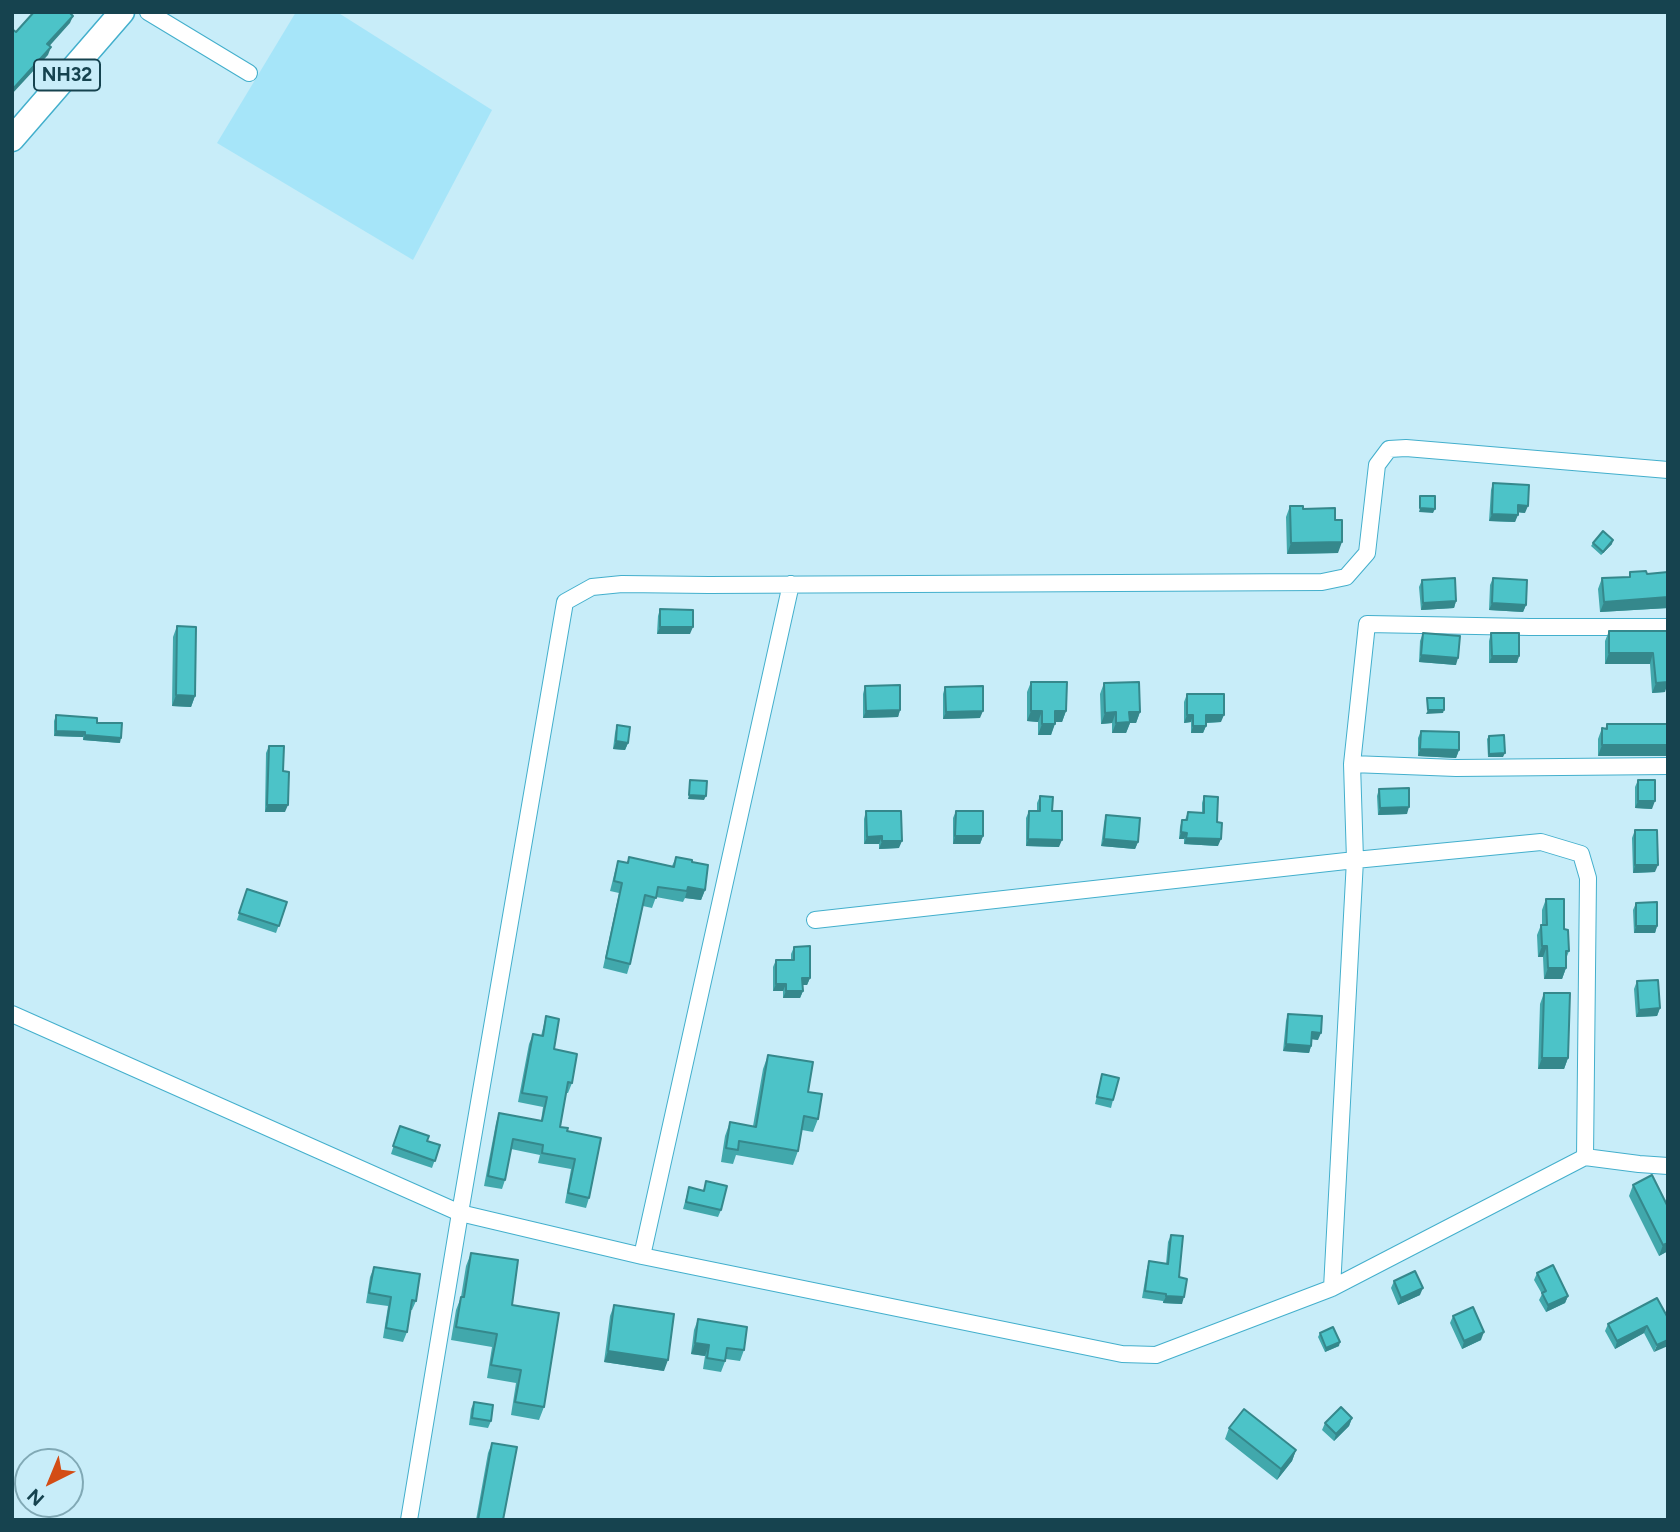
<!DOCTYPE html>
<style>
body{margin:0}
#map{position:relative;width:1680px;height:1532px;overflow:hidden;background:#c8edf9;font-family:Figtree,sans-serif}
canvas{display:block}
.frame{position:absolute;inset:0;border:14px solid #16434f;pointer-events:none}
.north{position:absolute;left:14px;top:1448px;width:70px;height:70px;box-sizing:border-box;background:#c8edf9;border:2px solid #81a9b5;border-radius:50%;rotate:223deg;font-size:19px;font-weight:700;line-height:28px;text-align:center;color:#16434f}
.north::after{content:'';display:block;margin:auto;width:24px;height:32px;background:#d34d15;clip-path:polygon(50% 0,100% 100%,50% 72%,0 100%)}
</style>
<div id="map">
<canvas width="1680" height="1532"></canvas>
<div class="frame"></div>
<div class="north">N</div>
</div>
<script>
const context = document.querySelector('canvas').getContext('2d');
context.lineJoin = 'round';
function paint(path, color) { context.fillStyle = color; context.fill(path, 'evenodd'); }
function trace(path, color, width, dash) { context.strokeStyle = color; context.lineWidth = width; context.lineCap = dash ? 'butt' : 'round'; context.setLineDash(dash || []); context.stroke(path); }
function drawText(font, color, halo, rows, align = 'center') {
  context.font = font + ' Figtree,sans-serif'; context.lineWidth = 5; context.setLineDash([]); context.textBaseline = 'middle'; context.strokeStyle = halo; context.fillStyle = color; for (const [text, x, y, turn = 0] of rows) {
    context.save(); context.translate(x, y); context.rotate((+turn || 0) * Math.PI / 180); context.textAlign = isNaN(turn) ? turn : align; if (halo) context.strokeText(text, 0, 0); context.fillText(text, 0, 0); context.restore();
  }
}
paint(new Path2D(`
 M296 12H337L492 110 413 260 217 143Z`), '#a6e5f9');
const minor = new Path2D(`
 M148 12 249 73
 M1352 764 1367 624 1530 627H1668
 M815 920 1355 860 1541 842 1581 854 1588 878 1585 1157
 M12 1014 460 1213 642 1256 1122 1354 1156 1355 1332 1288 1585 1157 1639 1164 1668 1166
 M642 1256 791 584
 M1332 1288 1355 860 1352 764 1456 768 1668 766
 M409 1520 460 1213 565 602 592 587 622 584 709 585 1322 582 1346 577 1367 553 1377 465 1389 449 1406 448 1668 470`);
const highway = new Path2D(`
 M12 139 122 12`);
trace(minor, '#43afcc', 18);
trace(highway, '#43afcc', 27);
trace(minor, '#fff', 16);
trace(highway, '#fff', 24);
paint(new Path2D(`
 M1493 483 1525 513 1518 512 1515 522 1489 521 1491 490Z
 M1290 506 1303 509 1335 520 1338 553 1287 554 1286 517Z
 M1593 543 1612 544 1601 555 1591 546Z
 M1630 572 1647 574 1668 572V608L1600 612 1598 589 1602 578 1629 577Z
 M1493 578 1526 605 1523 612 1489 610 1490 585Z
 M1422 580 1456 601 1454 608 1421 610 1419 587Z
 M660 609 690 634H657L658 616Z
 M177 626 195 696 191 707 172 706 173 637Z
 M1609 631H1668L1665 692 1652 693 1650 664H1605V641Z
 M1423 633 1456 665 1419 662 1420 641Z
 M1491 633 1519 656 1517 663H1489V641Z
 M1031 682 1066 711 1062 722H1055L1051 735H1038V722L1027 721V692Z
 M1104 683 1140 712 1136 723H1130L1126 733H1112V723L1101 724 1100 694Z
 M865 686 900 710 898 717 863 718V694Z
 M945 687 980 718 943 719V694Z
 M1187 694 1221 722 1206 723V726L1203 733H1191V722L1184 723V702Z
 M56 715 97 723 120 743 83 740V737L54 736V721Z
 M1607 724H1668L1598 756V739L1602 728 1605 729Z
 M617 725 628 743 625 750 613 749 615 733Z
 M1421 731 1459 750 1456 758 1418 756V738Z
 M1489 736 1503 757H1488L1487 739Z
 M269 746 283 771 285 812H265L266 753Z
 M1638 780 1652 809 1635 808V787Z
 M1379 789 1407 814 1378 815 1377 796Z
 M1040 796 1059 847 1026 846V818L1029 811H1037V803Z
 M1204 796 1217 822 1218 846 1184 844V839H1179L1180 827 1182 820H1185L1188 812 1202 813V803Z
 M866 811 899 848 879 849V844H864V819Z
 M956 811 983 836 980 844H953V818Z
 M1106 815 1138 842 1135 849 1101 846 1104 823Z
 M1635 830 1655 872 1633 873 1632 838Z
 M629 857 672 866 676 857 692 862 705 890 701 900 685 898 683 902 656 897 652 908 643 906 630 964 627 974 603 968 619 893 610 891 615 871 618 861 627 863Z
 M247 889 287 902 276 933 237 920Z
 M1546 899 1564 929 1569 951 1566 959V968L1562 979H1544L1543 957H1538L1537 935 1541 925H1542V910Z
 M1636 903 1657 926 1655 933H1634L1633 910Z
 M794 947 810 978 807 985H803V991L800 998H783V991H773V967L776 960H791V954Z
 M1637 981 1660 1008 1657 1016 1636 1017 1634 989Z
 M1544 993 1568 1058 1564 1069H1538L1540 1004Z
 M1288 1014 1318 1040 1312 1039 1311 1046 1309 1053 1283 1051 1286 1021Z
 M546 1016 554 1049 572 1083 568 1093H566L560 1127 567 1131 589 1198 586 1208 565 1203 571 1169 538 1163 540 1155 511 1149 505 1180 502 1189 484 1186 496 1123 499 1113 541 1121 543 1107 518 1102 529 1044 533 1034 541 1036Z
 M768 1055 808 1092 818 1119 813 1132 802 1130 798 1151 793 1165 736 1155 733 1164 721 1162 725 1136 730 1122 753 1126 763 1069Z
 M1102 1074 1113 1100 1111 1108 1095 1104Z
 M400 1126 427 1141 440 1145 432 1168 391 1154Z
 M706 1181 721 1210 718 1217 683 1209 689 1187 703 1191Z
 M1633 1185 1668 1251 1659 1256 1629 1196Z
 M1171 1235 1179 1277 1182 1304 1163 1303V1301L1142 1298 1147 1268 1149 1261 1166 1264 1168 1242Z
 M471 1253 512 1305 544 1407 539 1420 511 1415 516 1383 487 1378 492 1347 451 1340 456 1310 461 1297 466 1266Z
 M374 1267 416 1301 412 1310H410L407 1332 403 1342 383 1338 388 1306 366 1303 370 1277Z
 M1537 1273 1568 1296 1565 1303 1546 1312 1539 1300 1542 1294 1534 1280Z
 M1394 1281 1420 1295 1398 1305 1391 1288Z
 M614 1305 664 1371 604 1362 610 1316Z
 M1453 1316 1481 1340 1462 1349 1450 1323Z
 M1668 1318 1654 1352 1644 1333 1615 1349 1605 1331 1608 1324Z
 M698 1319 744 1350 740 1361 726 1359 721 1372 703 1369 705 1356 691 1354 694 1330Z
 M1320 1333 1339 1346 1325 1352 1318 1337Z
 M474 1402 491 1421 488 1428 469 1425 471 1409Z
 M1352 1418 1349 1426 1334 1441 1322 1430 1325 1423Z
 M1229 1428 1296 1450 1292 1461 1277 1480 1225 1439Z
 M492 1443 503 1520H476L488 1453Z`), '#41a8ac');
paint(new Path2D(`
 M73 16 70 23 45 51 47 44Z
 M51 47 48 55 12 94V90Z
 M1518 505 1528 506 1525 513 1515 512Z
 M1420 508 1435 509 1433 513 1419 512Z
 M1492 514 1518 515 1515 522 1489 521Z
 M1613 540 1612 544 1601 555 1603 552Z
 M1342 542 1338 553 1287 554 1291 543Z
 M1668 597V608L1600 612 1604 602Z
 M1456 601 1454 608 1421 610 1423 603Z
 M1492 603 1526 605 1523 612 1489 610Z
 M660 627H693L690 634H657Z
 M1609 653H1653L1650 664H1605Z
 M1421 655 1458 658 1456 665 1419 662Z
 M1492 656H1519L1517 663H1489Z
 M1668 682 1665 692 1652 693 1656 683Z
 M176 695 195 696 191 707 172 706Z
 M900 710 898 717 863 718 866 711Z
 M1428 710H1444L1443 713 1426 714Z
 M983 711 980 718 943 719 946 712Z
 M1031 711H1042L1038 722 1027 721Z
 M1055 711H1066L1062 722H1052Z
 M1116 712 1112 723 1101 724 1105 713Z
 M1129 712H1140L1136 723H1130L1126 733H1112L1116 723Z
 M1187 715H1193L1191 722 1184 723Z
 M1206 715H1224L1221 722 1203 723Z
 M1042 724H1055L1051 735H1038Z
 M1193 726H1206L1203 733H1191Z
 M56 731 85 732 83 737 54 736Z
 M85 735 121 738 120 743 83 740Z
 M616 741 628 743 625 750 613 749Z
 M1602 745H1668V756H1598Z
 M1420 749 1459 750 1456 758 1418 756Z
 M1505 753 1503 757H1488L1489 754Z
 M689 795 706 796 704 800 688 799Z
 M1638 801H1655L1652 809 1635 808Z
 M267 805H288L285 812H265Z
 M1409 807 1407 814 1378 815 1380 808Z
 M1181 832 1187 833 1184 839H1179Z
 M882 836 879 844H864L867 837Z
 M955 836H983L980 844H953Z
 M1186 838 1221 839 1218 846 1184 844Z
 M1028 839 1062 840 1059 847 1026 846Z
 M1104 839 1138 842 1135 849 1101 846Z
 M882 841H902L899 848 879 849Z
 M1635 865H1658L1655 872 1633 873Z
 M688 887 705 890 701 900 685 898Z
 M1636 926H1657L1655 933H1634Z
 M1542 946H1547L1543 957H1538Z
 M1548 968H1566L1562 979H1544Z
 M802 978H810L807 985H800Z
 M776 984H786L783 991H773Z
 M786 991H803L800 998H783Z
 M1660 1008 1657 1016 1636 1017 1639 1010Z
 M1312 1032 1321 1033 1318 1040 1310 1039Z
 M1286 1044 1311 1046 1309 1053 1283 1051Z
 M1542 1058H1568L1564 1069H1538Z
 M1668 1243V1251L1659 1256 1663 1245Z
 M1423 1288 1420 1295 1398 1305 1401 1298Z
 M1166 1296 1184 1297 1182 1304 1163 1303Z
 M1568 1296 1565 1303 1546 1312 1548 1305Z
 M1647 1326 1644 1333 1615 1349 1617 1341Z
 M1484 1332 1481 1340 1462 1349 1464 1341Z
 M1668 1340V1346L1654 1352 1657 1345Z
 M1340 1342 1339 1346 1325 1352 1326 1348Z
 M695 1343 709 1345 705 1356 691 1354Z
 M608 1351 668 1360 664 1371 604 1362Z
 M1352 1418 1349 1426 1334 1441 1336 1434Z
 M1296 1450 1292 1461 1277 1480 1281 1469Z`), '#35888c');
const building = new Path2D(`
 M34 12H69L73 16 47 44 51 47 12 90V29L16 32Z
 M1493 483 1529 485 1528 506 1518 505V515L1492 514Z
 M1420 496H1435V509L1420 508Z
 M1290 506H1303V509L1335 508V520H1342V542L1291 543Z
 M1603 531 1613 540 1603 552 1593 543Z
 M1646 571 1647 574 1668 572V597L1604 602 1602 578 1630 577V572Z
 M1455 578 1456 601 1423 603 1422 580Z
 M1493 578 1527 580 1526 605 1492 603Z
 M660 609 693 610V627H660Z
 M177 626 196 627 195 696 176 695Z
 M1609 631H1668V682L1656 683 1653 653H1609Z
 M1423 633 1460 636 1458 658 1421 655Z
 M1491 633H1519V656H1492Z
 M1031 682H1067L1066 711H1055V724H1042V711H1031Z
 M1139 682 1140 712H1129L1130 722 1116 723V712L1105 713 1104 683Z
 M900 685V710L866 711 865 686Z
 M983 686V711L946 712 945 687Z
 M1187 694H1224V715H1206V726H1193V715H1187Z
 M1427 698H1444V710H1428Z
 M56 715 97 718V723H122L121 738 85 735V732L56 731Z
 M1607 724H1668V745H1602V728L1607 729Z
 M617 725 630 727 628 743 616 741Z
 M1421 731 1459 732V750L1420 749Z
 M1504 735 1505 753 1489 754V736Z
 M269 746H284L283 771 289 772 288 805H267Z
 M690 780 707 781 706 796 689 795Z
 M1638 780H1655V801H1638Z
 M1409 788V807L1380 808 1379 789Z
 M1040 796 1053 797 1052 811H1062V840L1028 839 1029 811H1040Z
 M1204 796 1218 797 1217 822 1222 823 1221 839 1186 838 1187 833 1181 832 1182 820H1187L1188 812 1204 813Z
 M866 811H901L902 841H882V836L867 837Z
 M956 811H983V836H955Z
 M1106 815 1140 818 1138 842 1104 839Z
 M1635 830H1657L1658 865H1635Z
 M629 857 674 867 676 857 692 860V862L708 865 705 890 688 887 687 891 658 887 656 898 645 895 630 964 606 958 622 883 614 881 618 861 628 863Z
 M247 889 287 902 279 926 239 913Z
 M1546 899H1564V929L1568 930 1569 951H1566V968H1548L1547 946H1542L1541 925H1547Z
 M1657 902V926H1636V903Z
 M810 946V978H802L803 991H786V984H776V960H794V947Z
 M1658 980 1660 1008 1639 1010 1637 981Z
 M1544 993H1570L1568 1058H1542Z
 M1288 1014 1322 1016 1321 1033 1312 1032 1311 1046 1286 1044Z
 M546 1016 559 1019 554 1049 577 1054 572 1083 568 1082 560 1127 568 1128 567 1131 601 1138 589 1198 568 1193 575 1159 542 1153 543 1145 513 1139 505 1180 488 1176 499 1113 542 1121 547 1097 522 1093 533 1034 543 1036Z
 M768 1055 813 1062 808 1092 822 1094 818 1119 804 1116 798 1151 739 1141 738 1150 726 1148 730 1122 756 1127Z
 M1102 1074 1119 1078 1113 1100 1097 1097Z
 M400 1126 429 1136 427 1141 440 1145 435 1161 393 1146Z
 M1652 1175 1668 1207V1243L1663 1245 1633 1185Z
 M706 1181 727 1186 721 1210 686 1202 689 1187 704 1191Z
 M1171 1235 1183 1236 1179 1277 1187 1279 1184 1297 1166 1296V1294L1145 1291 1149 1261 1168 1264Z
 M471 1253 518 1260 512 1305 559 1313 544 1407 515 1402 521 1370 491 1365 497 1334 456 1327 461 1297H464Z
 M1553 1265 1568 1296 1548 1305 1542 1293 1546 1291 1537 1273Z
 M374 1267 420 1274 416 1301 412 1300 407 1332 386 1328 391 1297 369 1293Z
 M1415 1271 1423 1288 1401 1298 1394 1281Z
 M1657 1298 1668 1318V1340L1657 1345 1647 1326 1617 1341 1608 1324Z
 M614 1305 674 1314 668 1360 608 1351Z
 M1473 1307 1484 1332 1464 1341 1453 1316Z
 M698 1319 747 1327 744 1350 727 1348 725 1361 707 1358 709 1345 695 1343Z
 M1333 1327 1340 1342 1326 1348 1320 1333Z
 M474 1402 493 1405 491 1421 472 1418Z
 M1341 1407 1352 1418 1336 1434 1325 1423Z
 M1244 1409 1296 1450 1281 1469 1229 1428Z
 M492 1443 517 1447 503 1520H478Z`);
paint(building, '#4cc3c8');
trace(building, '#35888c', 2);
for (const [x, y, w] of [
 [67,75,66]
]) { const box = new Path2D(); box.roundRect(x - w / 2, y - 15.5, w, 31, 5); context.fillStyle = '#c8edf9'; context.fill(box); trace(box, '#16434f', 2); }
drawText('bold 19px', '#16434f', null, [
 ["NH32",67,75]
]);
</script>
